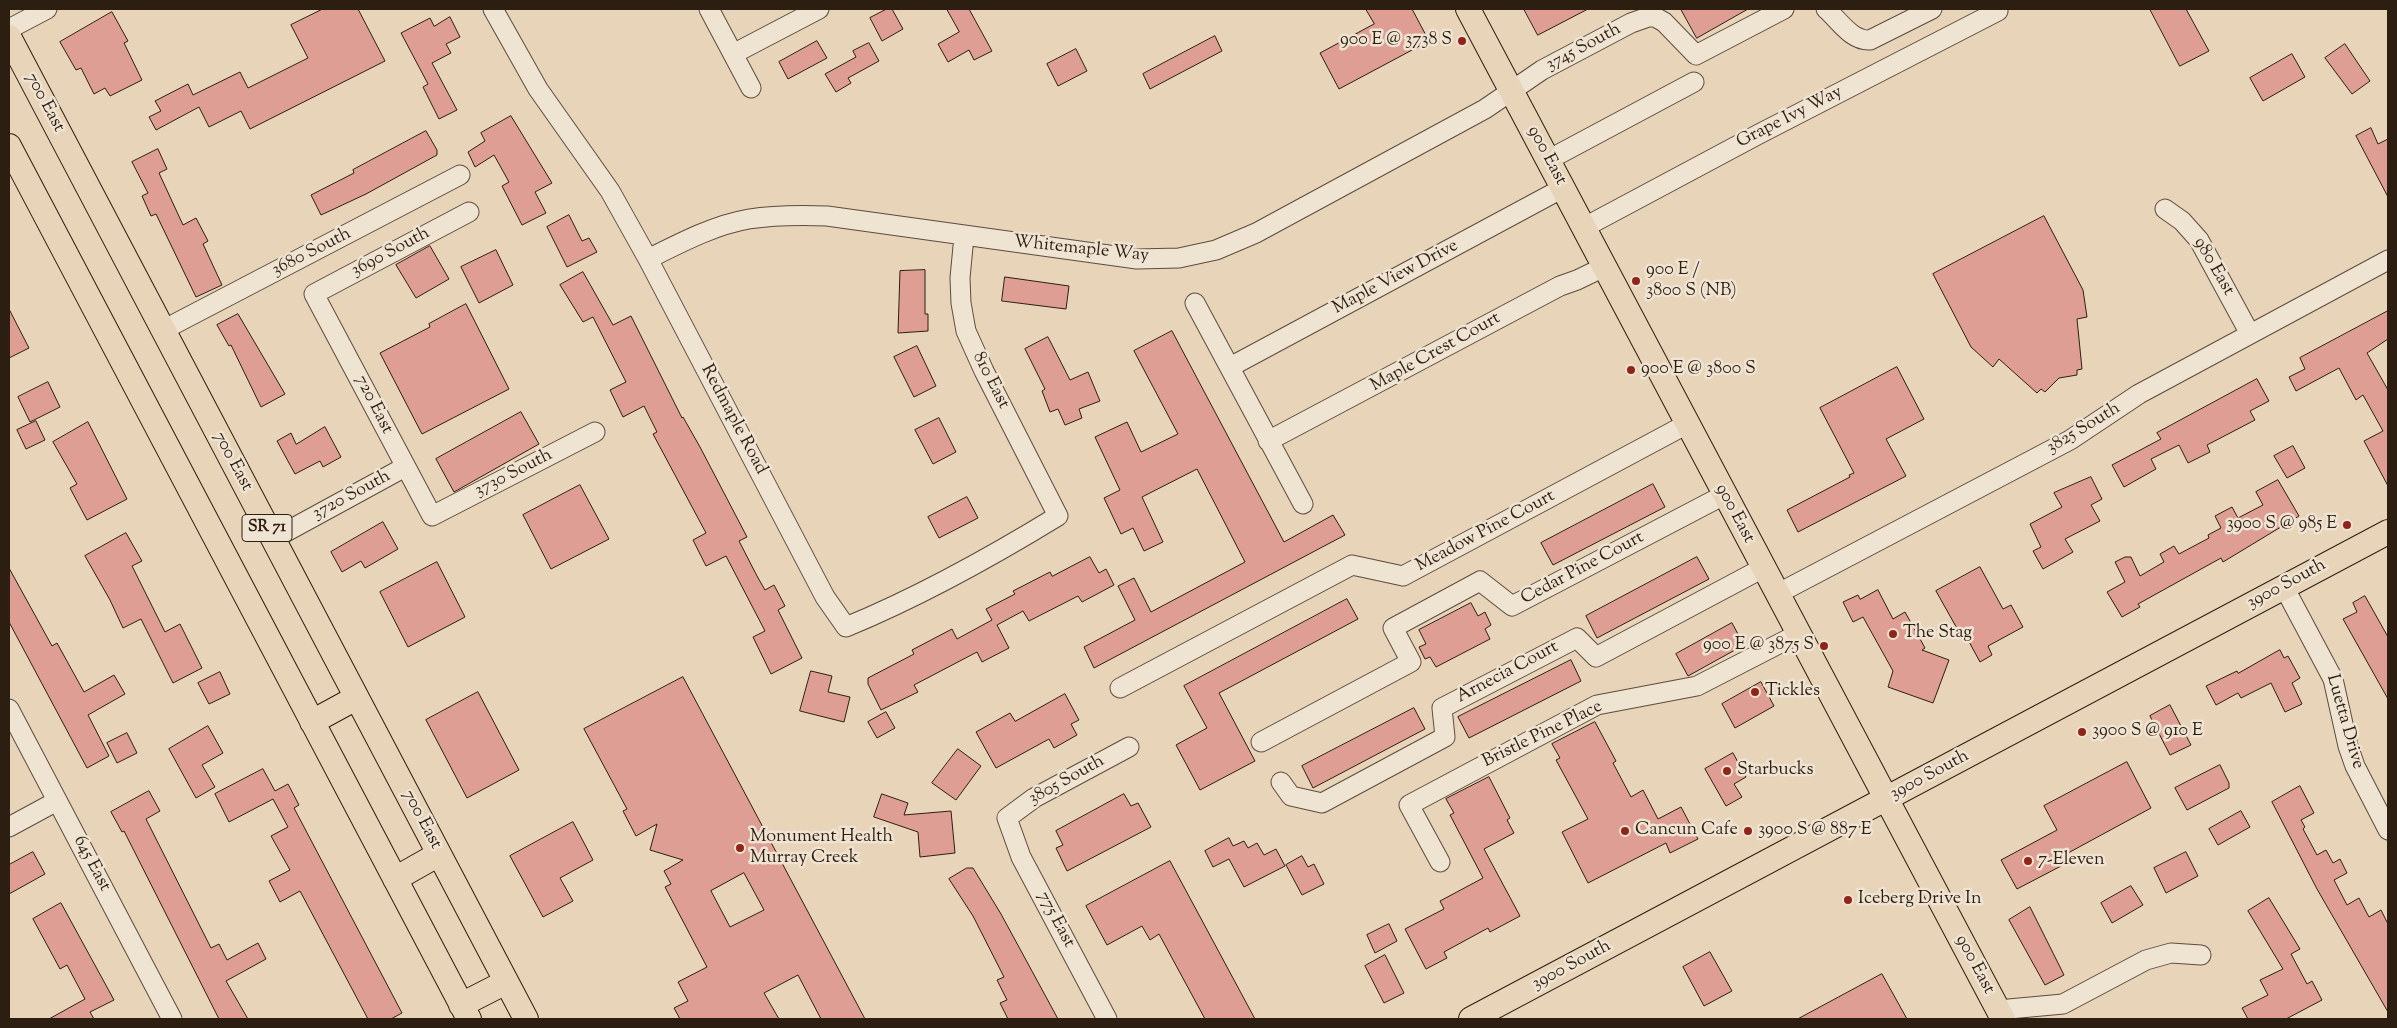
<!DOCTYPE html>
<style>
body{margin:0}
#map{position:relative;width:2397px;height:1028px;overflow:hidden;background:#e7d4b9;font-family:"Sorts Mill Goudy",serif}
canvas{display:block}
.frame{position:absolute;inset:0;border:10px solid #2d1e12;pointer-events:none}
</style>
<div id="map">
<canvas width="2397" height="1028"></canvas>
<div class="frame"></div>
</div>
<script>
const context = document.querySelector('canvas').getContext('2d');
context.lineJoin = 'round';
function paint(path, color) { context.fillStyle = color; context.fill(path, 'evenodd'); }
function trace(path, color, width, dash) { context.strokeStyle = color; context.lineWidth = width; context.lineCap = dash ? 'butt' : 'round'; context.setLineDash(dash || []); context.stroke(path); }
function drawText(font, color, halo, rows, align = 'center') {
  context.font = font + ' "Sorts Mill Goudy",serif'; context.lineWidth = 5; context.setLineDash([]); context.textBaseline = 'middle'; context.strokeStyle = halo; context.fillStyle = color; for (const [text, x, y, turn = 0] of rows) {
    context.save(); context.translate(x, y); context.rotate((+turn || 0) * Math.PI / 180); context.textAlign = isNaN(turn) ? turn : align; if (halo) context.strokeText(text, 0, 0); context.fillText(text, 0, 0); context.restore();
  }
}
const building = new Path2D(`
 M323 9H358L385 61 250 129 241 111 209 127 199 107 156 130 149 117 161 111 155 101 188 84 193 95 240 72 248 88 308 58 291 25Z
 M887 9H892L903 29 882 41 870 18Z
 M947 9H969L992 51 974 60 969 50 948 62 938 44 959 32Z
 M1366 9H1412L1429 41 1339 89 1320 53 1374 24Z
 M1524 9H1588L1538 35Z
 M1681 9H1748L1697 38Z
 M2150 9H2186L2209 51 2180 66Z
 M112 12 128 41 124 43 142 80 110 96 105 88 94 94 81 68 76 70 60 42Z
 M450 17 460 37 446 44 451 53 432 63 457 110 439 119 423 87 428 84 401 33 430 18 434 26Z
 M1215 36 1222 51 1150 89 1143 74Z
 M817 41 827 58 788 79 779 62Z
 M869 43 879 61 848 78 851 83 836 92 825 74 856 57 853 51Z
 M2345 44 2370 81 2352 94 2325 58Z
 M1076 49 1087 71 1058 86 1047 64Z
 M2292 54 2305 77 2263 101 2250 78Z
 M511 116 552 183 535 192 546 213 522 225 502 186 509 182 494 155 475 167 468 152 485 141 481 133Z
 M2371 128 2378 144 2388 139V197L2356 136Z
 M426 131 437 150V155L366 194 321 215 311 195 354 173 353 170Z
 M158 149 167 169 159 173 183 225 196 218 208 241 203 244 222 285 196 297 156 214 151 216 142 196 148 193 132 162Z
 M569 215 582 241 589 238 597 252 567 267 547 227Z
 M2044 216 2083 290 2087 317 2077 319 2082 369 2077 370V375L2059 378 2045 392 2041 389 2037 393 1999 359 1993 367 1971 347 1933 274Z
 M430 246 449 279 416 298 396 265Z
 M496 250 513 285 479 303 461 267Z
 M925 270V314H928V331L898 333 900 271Z
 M583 272 613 325 631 316 682 418 683 417 700 447 747 537 739 541 757 576 765 590 774 585 785 606 778 610 802 658 771 674 753 637 765 631 726 556 706 566 693 540 706 533 653 434 657 432 644 406 623 417 610 390 626 382 593 317 583 322 560 285Z
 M1005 277 1069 286 1066 309 1002 301Z
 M466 304 509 389 422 434 380 353 430 327 429 324Z
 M9 309 29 348 9 358Z
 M2388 311V339L2367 353 2388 390V486L2364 441 2383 431 2363 395 2356 400 2339 368 2296 391 2289 377 2305 369 2300 358Z
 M238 314 285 394 261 407 231 345 229 346 217 325Z
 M1172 331 1284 542 1333 515 1345 535 1094 668 1084 647 1135 620 1118 586 1134 578 1151 612 1245 562 1197 469 1142 497 1163 542 1144 551 1133 528 1121 534 1104 498 1120 490 1095 437 1127 422 1141 452 1178 434 1134 351Z
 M1048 337 1070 380 1088 372 1100 401 1079 409 1082 418 1065 425 1058 409 1050 412 1042 391 1045 389 1025 349Z
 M917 346 936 386 914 397 894 357Z
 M1897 367 1924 419 1886 439 1906 476 1798 532 1787 510 1850 477 1849 475 1854 473 1820 408Z
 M2257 379 2269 401 2250 411 2255 420 2207 445 2210 452 2188 463 2179 445 2151 459 2156 469 2124 487 2112 465 2161 439 2157 433Z
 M48 382 60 407 30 422 18 397Z
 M521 412 539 444 454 492 436 459Z
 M939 418 956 452 933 464 915 430Z
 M36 421 45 440 26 449 17 430Z
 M88 422 127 499 87 520 70 488 77 484 53 442Z
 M325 427 341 457 323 467 320 461 295 474 277 441 291 433 296 444Z
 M2293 446 2305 468 2287 478 2274 456Z
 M2091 477 2102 499 2091 505 2100 521 2065 539 2073 552 2043 569 2033 551 2041 547 2030 524 2062 507 2054 493Z
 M2278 480 2299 516 2223 562 2221 558 2138 604 2140 607 2122 617 2107 592 2125 582 2115 562 2125 557H2131L2140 576 2164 562 2160 554 2174 546 2179 554 2209 538 2208 535 2221 528 2215 516 2232 507 2238 518 2263 505 2256 492Z
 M1653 484 1665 507 1553 565 1541 543Z
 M580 485 609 539 551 569 523 515Z
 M967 497 978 518 939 538 928 517Z
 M383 522 398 549 365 568 361 561 342 572 331 552Z
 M126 533 142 561 132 566 165 632 180 624 202 668 173 683 141 619 123 628 110 600 85 556Z
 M1090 557 1099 573 1106 569 1114 585 1082 602 1078 596 1029 621 1023 611 997 625 1009 648 982 662 977 652 914 685 918 692 881 710 868 684V678L914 654 912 650 952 629 957 639 992 620 986 609 1015 594 1013 591 1050 572 1052 576Z
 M1697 557 1709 579 1597 638 1586 616Z
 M437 562 465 617 408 647 380 592Z
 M1980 567 2003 609 2011 605 2023 627 1988 646 1992 655 1980 662 1961 627 1959 632 1936 591Z
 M9 568 52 646 57 643 84 692 114 675 125 694 88 715 109 756 87 768 9 622Z
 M1878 590 1893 619 1905 612 1925 648 1922 650 1949 660 1933 703 1888 687 1893 671 1863 617 1853 622 1843 602 1858 595 1860 599Z
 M2365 596 2388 637V699L2343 619 2357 612 2353 603Z
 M1347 599 1358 619 1219 693 1255 761 1200 790 1176 745 1207 728 1184 686Z
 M1471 603 1478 616 1485 612 1491 625 1485 629 1490 639 1436 667 1430 657 1425 659 1419 647 1426 644 1419 630Z
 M1732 623 1744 645 1688 676 1676 654Z
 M2280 650 2284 658 2288 656 2300 678 2292 683 2302 704 2285 712 2271 683 2241 698 2238 693 2216 705 2206 686 2237 671 2238 673Z
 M1571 660 1581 681 1469 738 1458 717Z
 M811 671 832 676 828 692 850 697 844 722 800 711Z
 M220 672 230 694 209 704 198 683Z
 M683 677 865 1019H821L798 975 764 993 779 1019H680L674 1008 688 1001 678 982 707 967 665 887 671 884 664 871 683 860 650 850 657 824 636 836 623 811 627 809 584 729ZM744 873 764 910 730 927 711 891Z
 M1761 682 1774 706 1735 728 1722 704Z
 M478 692 519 770 467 798 426 720Z
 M1065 694 1079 720 1071 724 1077 735 1054 748 1049 739 996 768 976 732 1010 713 1015 721Z
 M2170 705 2191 745 2170 755 2150 716Z
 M1414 708 1425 729 1313 788 1302 766Z
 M886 712 895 728 877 738 868 722Z
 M1595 722 1616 761 1613 763 1631 797 1643 790 1658 819 1681 807 1698 839 1670 853 1666 843 1588 883 1562 832 1588 819 1556 760 1560 758 1552 744Z
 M208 726 223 753 202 765 215 787 196 798 169 749Z
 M127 733 137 753 117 763 107 743Z
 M958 749 981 766 956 800 932 783Z
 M1733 753 1746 777 1734 784 1742 797 1726 806 1705 769Z
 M2127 762 2151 808 2057 859 2061 866 2017 889 2001 860 2057 830 2044 806Z
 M2220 765 2229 783V788L2187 810 2175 788Z
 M263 769 275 791 288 784 299 805 294 808 402 1013 391 1019H368L300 891 280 902 269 881 290 870 271 836 288 827 273 799 229 822 215 794Z
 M1489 777 1510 818 1507 820 1514 833 1484 849 1520 916 1490 932 1488 928 1444 952 1447 958 1426 969 1405 929 1444 909 1440 901 1483 878 1450 815 1454 813 1446 799Z
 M2300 786 2314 813 2301 820 2305 827 2303 829 2317 855 2326 850 2333 863 2340 859 2347 873 2334 880 2347 905 2359 898 2369 917 2381 910 2388 924V1012L2317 889 2272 802Z
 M149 791 160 811 146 819 211 948 219 944 227 960 258 943 266 959 226 981 248 1019H219L124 831 122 832 111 812Z
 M882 794 908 803 904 815 951 811 955 853 920 857 918 832 874 817Z
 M1124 794 1131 806 1138 803 1151 827 1067 871 1056 848 1063 845 1056 831Z
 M2241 811 2250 827 2218 845 2209 829Z
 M573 822 593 860 560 878 573 901 543 917 510 856Z
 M1229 838 1233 846 1244 841 1248 848 1257 843 1264 855 1276 849 1285 866 1244 887 1229 859 1213 867 1205 851Z
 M33 852 45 874 9 894V865Z
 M2186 852 2198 876 2166 893 2154 868Z
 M1302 856 1308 867 1314 864 1324 884 1302 895 1286 865Z
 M1170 861 1255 1019H1205L1159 934 1150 940 1142 926 1107 945 1086 906Z
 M967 868H973L1001 914 1058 1019H1008L1000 1003 1007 1000 997 980 1004 977 973 916 949 879Z
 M2131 886 2143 905 2112 923 2101 903Z
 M2269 898 2300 949 2291 954 2307 984 2312 981 2322 1000 2286 1019H2248L2242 1008 2268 995 2260 980 2283 969 2248 911Z
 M61 903 114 1000 90 1012 94 1019H49L85 999 67 965 60 969 33 919Z
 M2030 907 2064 975 2045 985 2009 920Z
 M1389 924 1397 941 1375 953 1367 935Z
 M1710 952 1732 991 1704 1006 1683 967Z
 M1385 955 1404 993 1384 1003 1365 966Z
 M1882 974 1907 1019H1798Z`);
paint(building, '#de9e93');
trace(building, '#2d1e12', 1);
const minor = new Path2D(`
 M493 9 538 89 610 191 648 259 825 597 846 627C919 597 991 557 1058 516L984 371 966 331 961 303 960 278 964 236
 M709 9 751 88
 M1826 9C1839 20 1851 41 1870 40L1932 9
 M9 29 47 9
 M733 54 819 9
 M1548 160 1694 82
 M2165 209 2182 221 2199 240 2250 334
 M469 212 314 294 432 516 595 432
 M1583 228 1759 134 1998 11
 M648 259C680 243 714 225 749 219 775 215 801 215 827 216L1137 259 1179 258 1216 250 1256 233 1485 109 1542 70 1631 23 1648 17H1655L1664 22 1696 55 1784 9
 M1195 303 1303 504
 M163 330 460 175
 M1230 367 1563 188
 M1268 441 1560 286 1577 280 1604 267
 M273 539 405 467
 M2284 587 2333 679 2348 746 2355 766 2388 830
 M1777 594 2070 440 2139 394 2388 260
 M1120 688 1352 565 1403 576 1687 424
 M9 709 172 1019
 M1261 742 1411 662 1393 628 1480 581 1512 606 1724 495
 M1281 782 1291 796 1322 803 1445 737 1442 708 1577 638 1596 657 1763 568
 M9 827 57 801
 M1440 862 1409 805 1597 705 1697 686 1798 634
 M1998 1010 2063 1004 2146 960 2171 953 2201 955
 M1107 1019 1021 857 1007 818 1034 798 1129 747`);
const major = new Path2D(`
 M1468 9 2003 1019
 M9 37 526 1019
 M9 146 469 1019
 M312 722 356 698
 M395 879 439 854
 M461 1005 506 982
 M1471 1019 2388 532`);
trace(minor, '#5c4c3c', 21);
trace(major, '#2d1e12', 26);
trace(minor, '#efe3d2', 19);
trace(major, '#e7d4b9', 24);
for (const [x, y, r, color] of [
 [1462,41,5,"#8f2418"],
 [1636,281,5,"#8f2418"],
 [1631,370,5,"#8f2418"],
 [2347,525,5,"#8f2418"],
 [1893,634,5,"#8f2418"],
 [1824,646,5,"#8f2418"],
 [1755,692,5,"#8f2418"],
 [2082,732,5,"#8f2418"],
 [1727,771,5,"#8f2418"],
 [1625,831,5,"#8f2418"],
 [1748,831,5,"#8f2418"],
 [740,848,5,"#8f2418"],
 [2028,861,5,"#8f2418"],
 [1848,900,5,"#8f2418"]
]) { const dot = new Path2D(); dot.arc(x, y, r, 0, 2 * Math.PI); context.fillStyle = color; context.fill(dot); trace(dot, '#efe3d2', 2); }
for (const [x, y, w] of [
 [267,528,50]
]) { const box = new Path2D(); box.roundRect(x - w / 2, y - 13.5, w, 27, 4); context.fillStyle = '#efe3d2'; context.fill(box); trace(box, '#2d1e12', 1); }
drawText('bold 16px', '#2d1e12', null, [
 ["SR 71",267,528]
]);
drawText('18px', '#2d1e12', '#efe3d2', [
 ["900 E @ 3738 S",1452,41,"right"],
 ["900 E /",1646,271],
 ["3800 S (NB)",1646,292],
 ["900 E @ 3800 S",1641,370],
 ["3900 S @ 985 E",2337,525,"right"],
 ["The Stag",1903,634],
 ["900 E @ 3875 S",1814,646,"right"],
 ["Tickles",1765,692],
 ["3900 S @ 910 E",2092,732],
 ["Starbucks",1737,771],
 ["Cancun Cafe",1635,831],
 ["3900 S @ 887 E",1758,831],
 ["Monument Health",750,838],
 ["Murray Creek",750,859],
 ["7-Eleven",2038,861],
 ["Iceberg Drive In",1858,900]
], 'left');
drawText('18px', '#2d1e12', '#efe3d2', [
 ["3745 South",1584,48,-28],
 ["700 East",44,103,62],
 ["Grape Ivy Way",1790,118,-27],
 ["900 East",1546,156,62],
 ["Whitemaple Way",1081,250,6],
 ["3680 South",312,253,-27],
 ["3690 South",391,253,-28],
 ["980 East",2213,267,60],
 ["Maple View Drive",1396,278,-28],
 ["Maple Crest Court",1436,353,-29],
 ["810 East",990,381,63],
 ["720 East",373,405,63],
 ["Redmaple Road",733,420,62],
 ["3825 South",2084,429,-31],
 ["700 East",232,462,62],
 ["3730 South",514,474,-27],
 ["3720 South",352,496,-28],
 ["900 East",1734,514,62],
 ["Meadow Pine Court",1486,532,-28],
 ["Cedar Pine Court",1583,569,-28],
 ["3900 South",2287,585,-28],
 ["Arnecia Court",1508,673,-28],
 ["Luetta Drive",2344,722,74],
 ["Bristle Pine Place",1543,735,-26],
 ["3900 South",1930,776,-28],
 ["3805 South",1067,781,-29],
 ["700 East",421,820,62],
 ["645 East",91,864,62],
 ["775 East",1055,920,62],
 ["900 East",1974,965,62],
 ["3900 South",1572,966,-28]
]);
</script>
